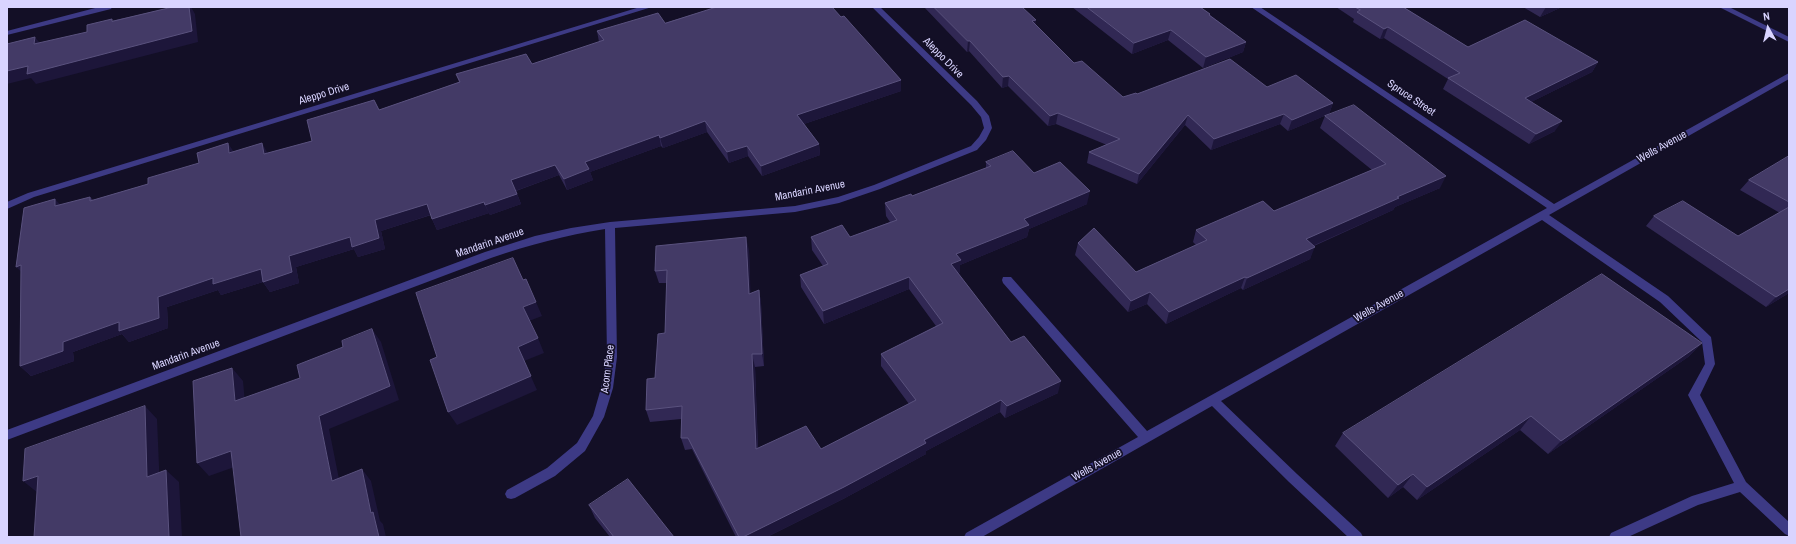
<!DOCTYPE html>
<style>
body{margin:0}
#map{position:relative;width:1796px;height:544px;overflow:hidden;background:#130f26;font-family:"Archivo Narrow",sans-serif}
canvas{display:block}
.frame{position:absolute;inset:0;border:8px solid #d9d4ff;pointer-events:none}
.north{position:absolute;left:1748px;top:8px;width:40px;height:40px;-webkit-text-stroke:3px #130f26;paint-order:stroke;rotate:352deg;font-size:11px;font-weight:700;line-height:16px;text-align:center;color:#d9d4ff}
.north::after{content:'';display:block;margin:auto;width:14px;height:18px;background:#d9d4ff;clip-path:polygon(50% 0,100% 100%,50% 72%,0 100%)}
</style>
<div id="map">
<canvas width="1796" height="544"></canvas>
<div class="frame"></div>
<div class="north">N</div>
</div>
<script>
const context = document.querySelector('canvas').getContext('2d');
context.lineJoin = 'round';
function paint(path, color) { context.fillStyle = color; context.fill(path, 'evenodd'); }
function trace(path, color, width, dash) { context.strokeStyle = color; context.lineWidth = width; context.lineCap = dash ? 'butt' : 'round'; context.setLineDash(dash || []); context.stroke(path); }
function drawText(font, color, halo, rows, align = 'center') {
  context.font = font + ' "Archivo Narrow",sans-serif'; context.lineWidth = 3.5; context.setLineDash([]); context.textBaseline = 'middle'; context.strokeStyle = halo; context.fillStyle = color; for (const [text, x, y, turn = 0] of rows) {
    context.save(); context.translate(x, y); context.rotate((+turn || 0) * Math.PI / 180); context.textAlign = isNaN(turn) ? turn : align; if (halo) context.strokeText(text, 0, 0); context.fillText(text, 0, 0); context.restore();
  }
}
paint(new Path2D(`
 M99 7H112L111 9 7 35V31Z
 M640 7H652L34 197 7 209V202L28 193Z
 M872 7H880L977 101 989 116 992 128 986 140 977 150 880 189 839 203 795 212 615 228 617 357 613 388 604 417 585 451 555 476 515 498 511 499 507 498 505 494 507 490 547 468 577 443 593 416 601 388 607 357 605 229C566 235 529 245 491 258L7 440V430L485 252 535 236 571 228 610 222 795 206 838 197 874 185 971 146 979 137 984 128 981 117 971 105Z
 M1251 7H1260L1554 204 1789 73V79L1549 215 1668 296 1711 337 1715 364 1700 395 1746 482 1789 522V536L1785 534 1740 492 1698 505 1628 537H1609L1611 533 1692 496 1734 483 1688 395 1705 364 1702 342 1660 302 1542 220 1221 401 1297 474 1361 533 1363 537H1348L1289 482 1212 406 982 537H964L966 533 1138 437 1003 283 1002 280 1003 277H1011L1147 431 1547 208Z
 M1719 7H1729L1789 37V42Z`), '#3d3a85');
paint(new Path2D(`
 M924 7H1022L1036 25 1074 63 1123 97 1137 94 1267 87 1333 103 1329 114 1288 131 1280 124 1211 150 1185 125 1137 184 1087 163 1089 152 1107 145 1056 124 1048 126 1008 86 1002 88 969 51 967 52Z
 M1072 7H1200L1210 14V15L1246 42 1243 52 1203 68 1168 40 1132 54Z
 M1336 7H1403L1468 47 1598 62 1592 72 1531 102 1555 131 1529 144 1443 89 1448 79 1384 38 1380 39 1353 22 1354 19Z
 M1523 7H1562L1540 17Z
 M665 23 901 91 804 124 819 144 820 155 762 176 748 156 729 163 707 132 663 148 661 146 590 172 593 180 567 190 559 175 516 191 521 204 490 215 489 213 437 230 432 219 431 215 381 231 385 249 358 257 354 249 296 267 299 283 270 292 263 282 221 295 218 290 167 307 168 328 129 342 122 334 73 352 74 361 31 376 20 366 60 205 90 197 93 200 148 184 233 152 268 153 312 141 374 100 379 110 459 82 456 74 532 64 599 42 597 31Z
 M1325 116 1440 188 1395 207 1393 210 1314 246 1310 259 1243 290 1241 288 1166 324 1147 304 1128 312 1075 255 1078 243 1136 272 1196 245 1193 242 1196 230 1274 211 1372 170 1320 128Z
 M1789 156V293L1766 307 1646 226 1654 216 1738 236 1780 213 1740 190 1749 180Z
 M986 162 1034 173 1087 204 1029 229 1027 237 960 265V273H958L1011 342 1058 393 1005 418 1000 412 926 451V454L845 498 767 537H736L692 449 685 450 681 438V419L650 422 646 410 655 378 665 333 667 283H659L655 271 749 250 750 294 759 290 761 303 764 366 755 367 758 448 821 449 909 404 881 366V354L936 326 909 289 824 324 801 287 800 275 823 266 812 250 811 237H850L890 222 886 216 885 203 912 196 986 168Z
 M1702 343 1688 357 1548 454 1520 430 1417 500 1403 487 1388 498 1335 446 1343 433Z
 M589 505 674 537H610L595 518Z`), '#312854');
paint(new Path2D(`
 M189 7H191L195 14 198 42 36 84 31 78 7 84V71Z
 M1546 7H1562L1540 17Z
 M1036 20 1035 30 1032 21Z
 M1388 27 1384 38 1380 39 1384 29Z
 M1171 30 1168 40 1132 54 1134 43Z
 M35 37 43 47 34 44Z
 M968 41H970L969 51 967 52Z
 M1246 42 1243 52 1203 68 1206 57Z
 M1598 62 1592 72 1519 108 1525 98Z
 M1009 76 1008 86 1002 88 1003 77Z
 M901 80V91L798 126 797 115Z
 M1333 103 1329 114 1288 131 1292 120Z
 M1058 113 1056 124 1048 126 1050 116Z
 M1284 114 1280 124 1211 150 1214 139Z
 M1188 115 1185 125 1137 184 1139 174Z
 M705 121 707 132 663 148 660 138Z
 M1562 121 1555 131 1529 144 1536 134Z
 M659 135 661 146 590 172 593 180 567 190 564 179 585 162Z
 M228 143 235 154 229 153Z
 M262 143 268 154H264Z
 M819 144 820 155 762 176 761 166Z
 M747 146 748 156 729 163 727 152Z
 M555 165 559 175 515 191 511 180Z
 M1446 176 1440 188 1395 207 1393 210 1301 251 1306 239 1397 197Z
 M1090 191 1087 204 1029 229 1027 237 960 265V273L950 276 951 264 956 254 1024 219Z
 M517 194 521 204 490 215 485 205Z
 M55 199 65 210 55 206Z
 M484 202 489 213 437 230 432 219Z
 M427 204 433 214 381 231 385 249 358 257 354 249 296 267 299 283 270 292 263 282 221 295 218 290 167 307 168 328 129 342 122 334 73 352 74 361 31 376 20 366 63 342 158 297 213 278 289 256 375 220Z
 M746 237 749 250 751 307 749 294Z
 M1315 247 1310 259 1243 290 1247 278Z
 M21 265 27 277 16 267Z
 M909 277V289L824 324 823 311Z
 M1245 277 1241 288 1166 324 1169 312Z
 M1789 289V293L1766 307 1776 297Z
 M759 290 761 303 764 366 762 354Z
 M1150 292 1147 304 1128 312 1131 301Z
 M536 302 542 316 529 321 523 307Z
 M372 329 381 342 399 400 329 429 342 494 332 481 319 416Z
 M538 338 544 353 524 361 537 390 457 425 448 412 518 347Z
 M1702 343 1688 357 1548 454 1561 441Z
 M752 354 755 367 758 461 756 449Z
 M232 368 243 381 246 414 235 401Z
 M1061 381 1058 393 1005 418 1007 406Z
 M1001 400 1000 412 926 451V454L845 498 767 537H743Z
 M145 406 157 419 160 490 147 477Z
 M1531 416 1520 430 1417 500 1427 487Z
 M231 451 243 464 209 476 197 463Z
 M362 469 371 481 380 521 383 524 386 537H379L371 513Z
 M166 470 179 482 182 537H169Z
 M1413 474 1403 487 1388 498 1398 485Z
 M38 476V493L23 481Z`), '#1d163a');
const building = new Path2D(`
 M173 7H189L192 31 27 74 28 66 7 71V44L35 37 34 44 87 32V25L112 19V21Z
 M717 7H832L841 17 844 16 901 80 797 115 819 144 761 166 747 146 727 152 705 121 660 138 659 135 585 162 589 169 564 179 555 165 511 180 517 194 485 205 484 202 432 219 427 204 375 220 379 238 352 247 350 237 289 256 292 272 263 282 261 269 213 284V278L158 297 159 318 119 331V322L63 342V351L20 366 21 265 16 267 24 208 55 199V206L90 197V201L148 184V178L199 163 197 153 228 143 229 153 262 143 264 154 312 141 307 120 374 100 379 110 460 82 456 74 526 54 532 64 604 40 597 31 658 13 665 23Z
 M934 7H1022L1036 20 1032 21 1074 63 1082 61 1123 97 1136 93 1137 94 1230 59 1267 87 1296 75 1333 103 1292 120 1284 114 1214 139 1188 115 1139 174 1089 152 1120 139 1058 113 1050 116 1009 76 1003 77 970 41H968Z
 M1087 7H1200L1210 14 1209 15 1246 42 1206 57 1171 30 1134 43Z
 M1355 7H1403L1468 47 1525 20 1598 62 1525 98 1562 121 1536 134 1448 78 1460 73 1388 27 1384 29 1357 12 1360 10Z
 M1354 105 1446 176 1397 197 1399 198 1306 239 1315 247 1247 278 1245 277 1169 312 1150 292 1131 301 1078 243 1094 228 1136 272 1207 240 1196 230 1263 201 1274 211 1386 164 1325 116Z
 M1013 151 1034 173 1060 162 1090 191 1024 219 1029 225 956 254 961 260 951 264 1011 342 1024 336 1061 381 1007 406 1001 400 924 440 926 443 844 487 743 537H739L688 438H681L682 406 646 410 647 379 655 378 658 334 665 333 667 270 655 271 656 246 746 237 749 294 759 290 762 354H752L756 449 806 426 821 449 916 400 881 354 943 323 909 277 823 311 800 275 828 264 811 237 842 225 850 237 897 220 885 203 911 194 912 196 991 166 986 162Z
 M1789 156V202L1749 180Z
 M1683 201 1738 236 1789 207V289L1776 297 1654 216Z
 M513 258 523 280 526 279 536 302 523 307 538 338 518 347 531 376 448 412 430 360 437 357 416 293Z
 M1602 274 1702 343 1561 441 1531 416 1427 487 1413 474 1398 485 1343 433Z
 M372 329 390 386 319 416 332 481 362 469 371 513 373 512 379 537H241L231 451 197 463 193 381 232 368 235 401 300 378 297 365 343 347 342 341Z
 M145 406 147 477 166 470 169 537H34L38 476 23 481 25 449Z
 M628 479 674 537H614L589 505Z`);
paint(building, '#433a66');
trace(building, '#5a527e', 1);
drawText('11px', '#d9d4ff', '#130f26', [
 ["Aleppo Drive",943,58,45],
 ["Aleppo Drive",324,94,-17],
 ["Spruce Street",1411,98,34],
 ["Wells Avenue",1662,147,-29],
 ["Mandarin Avenue",810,191,-11],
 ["Mandarin Avenue",490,243,-19],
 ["Wells Avenue",1379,306,-29],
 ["Mandarin Avenue",186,355,-20],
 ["Acorn Place",608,369,-83],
 ["Wells Avenue",1097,465,-29]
]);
</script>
